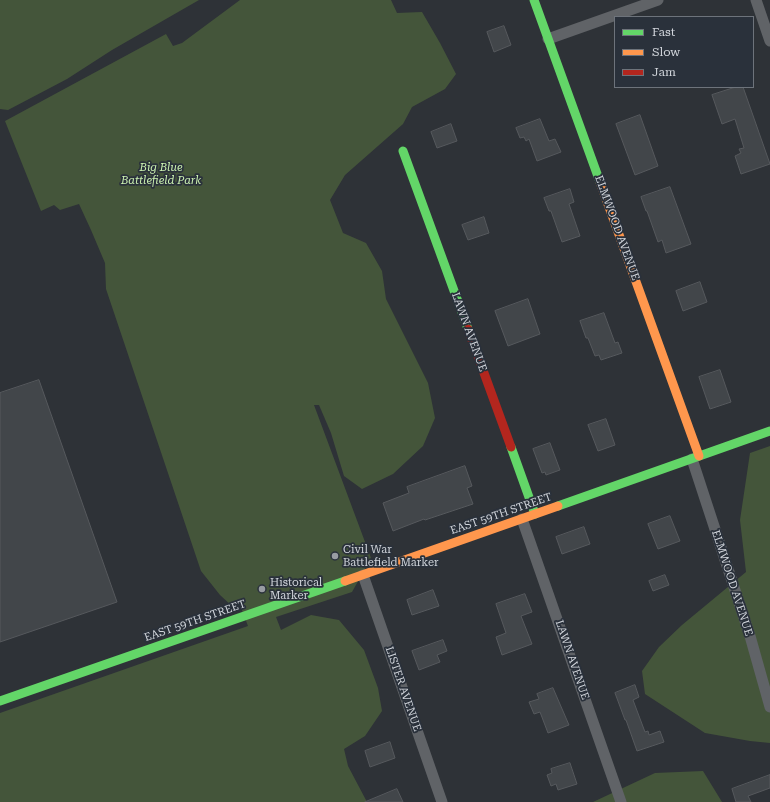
<!DOCTYPE html>
<style>
body{margin:0}
#map{position:relative;width:770px;height:802px;overflow:hidden;background:#2e3237;font-family:"Roboto Serif",serif}
canvas{display:block}
.legend{position:absolute;left:614px;top:16px;width:140px;height:72px;box-sizing:border-box;background:#2a313b;border:1px solid #6d737b;margin:0;padding:5px 7px;list-style:none;font-size:12px;color:#d1d5db}
.legend li{display:flex;align-items:center;gap:8px;height:20px}
.legend b{width:20px;border:1px solid #6d737b}
</style>
<div id="map">
<canvas width="770" height="802"></canvas>
<ul class="legend">
<li><b style="height:5px;background:#63d668"></b>Fast</li>
<li><b style="height:5px;background:#ff974d"></b>Slow</li>
<li><b style="height:5px;background:#b3261e"></b>Jam</li>
</ul>
</div>
<script>
const context = document.querySelector('canvas').getContext('2d');
context.lineJoin = 'round';
function paint(path, color) { context.fillStyle = color; context.fill(path, 'evenodd'); }
function trace(path, color, width, dash) { context.strokeStyle = color; context.lineWidth = width; context.lineCap = dash ? 'butt' : 'round'; context.setLineDash(dash || []); context.stroke(path); }
function drawText(font, color, halo, rows, align = 'center') {
  context.font = font + ' "Roboto Serif",serif'; context.lineWidth = 3.5; context.setLineDash([]); context.textBaseline = 'middle'; context.strokeStyle = halo; context.fillStyle = color; for (const [text, x, y, turn = 0] of rows) {
    context.save(); context.translate(x, y); context.rotate((+turn || 0) * Math.PI / 180); context.textAlign = isNaN(turn) ? turn : align; if (halo) context.strokeText(text, 0, 0); context.fillText(text, 0, 0); context.restore();
  }
}
paint(new Path2D(`
 M0 0H199L112 50 67 79 8 110 0 109Z
 M240 0H391L397 13 422 12 440 43 456 74 445 89 412 107 403 124 345 175 330 200 343 233 366 243 382 271 386 299 428 383 435 418 423 446 393 474 362 489 344 476 331 433 319 405H314L371 558 352 592 276 617 281 630 311 615 339 620 364 650 378 688 382 711 365 736 344 749 348 766 367 802H0V713L248 626 240 605 233 607 220 595 201 571 106 289 105 263 91 230 79 204 60 210 54 205 41 211 5 121 166 34 173 46 182 43Z
 M770 446V743L750 741 705 733 645 694 642 671 659 647 682 625 746 572 740 520 750 453Z
 M703 771 722 802H593L655 773Z`), '#44553a');
const building = new Path2D(`
 M504 26 511 45 494 52 487 32Z
 M736 87H743L770 164 741 174 735 156 741 153 739 149 744 148 735 119 722 124 712 95Z
 M640 115 658 166 635 175 616 124Z
 M540 119 549 141 555 139 561 152 537 161 529 139 526 141 524 137 520 138 516 128Z
 M451 124 457 141 437 148 431 132Z
 M670 187 691 244 666 253 662 240 658 242 647 211H646L641 197Z
 M570 189 574 202 569 204 580 236 562 242 551 211H549L544 198Z
 M484 217 489 233 468 240 462 225Z
 M700 282 707 302 683 311 676 291Z
 M528 299 540 334 508 346 495 311Z
 M604 313 615 343 618 342 622 353 601 360 599 355 595 356 588 338H586L580 321Z
 M720 370 731 402 710 409 699 377Z
 M39 380 117 602 0 642V393Z
 M606 419 615 445 598 451 588 425Z
 M550 443 560 470 546 475 545 472 542 473 533 449Z
 M465 466 472 486 467 488 473 504 425 520 424 519 393 531 383 503 409 493 407 487Z
 M670 516 680 541 658 549 648 524Z
 M584 527 590 544 562 554 556 537Z
 M665 575 669 585 653 591 649 581Z
 M433 590 439 606 412 615 407 600Z
 M525 594 532 612 521 616 532 644 502 655 496 637 506 633 496 604Z
 M443 640 447 651 437 655 440 662 419 670 412 651Z
 M635 685 639 697 633 700 645 732 648 731 649 735 660 731 664 742 637 751 626 720H625L615 693Z
 M553 688 569 725 548 733 540 712 534 714 529 702 539 699 537 694Z
 M390 742 395 758 370 767 365 751Z
 M570 763 577 784 558 790 556 784 551 786 547 775 552 773 551 769Z
 M770 775V788L748 796 751 802H736L732 789Z
 M397 789 403 802H365Z`);
paint(building, '#42464a');
trace(building, '#56595d', 1);
trace(new Path2D(`
 M756 0 770 41
 M548 39 658 0
 M692 459 750 636 770 707
 M522 519 621 802
 M363 575 442 802`), '#606367', 11);
trace(new Path2D(`
 M534 0 600 182
 M403 151 468 329
 M511 447 535 514
 M558 506 770 431
 M0 701 345 581`), '#63d668', 9);
trace(new Path2D(`
 M600 182 699 456
 M345 581 558 506`), '#ff974d', 9);
trace(new Path2D(`
 M468 329 511 447`), '#b3261e', 9);
for (const [x, y, r, color] of [
 [335,556,4,"#989ca2"],
 [262,589,4,"#989ca2"]
]) { const dot = new Path2D(); dot.arc(x, y, r, 0, 2 * Math.PI); context.fillStyle = color; context.fill(dot); trace(dot, '#2a313b', 1.5); }
drawText('italic 11px', '#ccf2b1', '#2a313b', [
 ["Big Blue",161,168],
 ["Battlefield Park",161,181]
]);
drawText('11px', '#d1d5db', '#2a313b', [
 ["ELMWOOD AVENUE",617,228,70],
 ["LAWN AVENUE",469,332,70],
 ["EAST 59TH STREET",501,514,-19],
 ["ELMWOOD AVENUE",732,583,72],
 ["EAST 59TH STREET",195,621,-19],
 ["LAWN AVENUE",572,660,71],
 ["LISTER AVENUE",403,689,71]
]);
drawText('11px', '#d1d5db', '#2a313b', [
 ["Civil War",343,550],
 ["Battlefield Marker",343,563],
 ["Historical",270,583],
 ["Marker",270,596]
], 'left');
</script>
